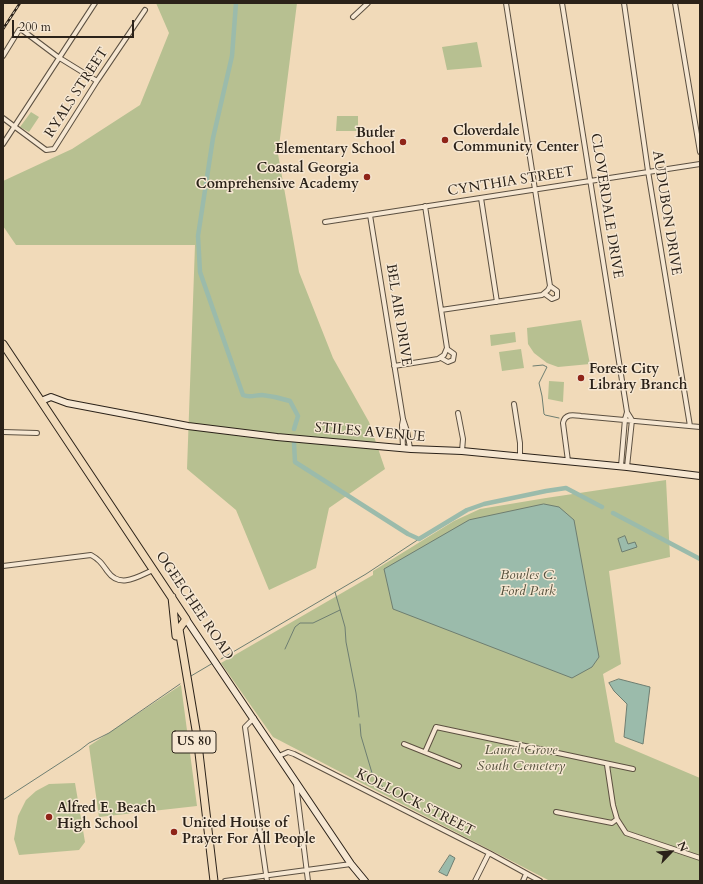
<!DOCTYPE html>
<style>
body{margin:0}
#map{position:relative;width:703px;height:884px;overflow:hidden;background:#f1dab9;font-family:Cardo,serif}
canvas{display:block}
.frame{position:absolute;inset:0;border:4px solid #2b2219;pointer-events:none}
.north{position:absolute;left:651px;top:832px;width:40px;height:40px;-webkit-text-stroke:3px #f6e7d2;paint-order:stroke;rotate:65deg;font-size:11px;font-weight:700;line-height:16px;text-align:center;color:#2b2219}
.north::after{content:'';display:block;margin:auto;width:14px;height:18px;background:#2b2219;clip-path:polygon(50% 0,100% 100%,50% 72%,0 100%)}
.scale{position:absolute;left:12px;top:20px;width:122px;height:18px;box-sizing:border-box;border:2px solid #2b2219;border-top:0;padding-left:5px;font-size:12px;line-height:14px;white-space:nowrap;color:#2b2219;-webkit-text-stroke:3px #f6e7d2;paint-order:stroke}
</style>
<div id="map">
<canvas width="703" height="884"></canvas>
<div class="frame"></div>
<div class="north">N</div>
<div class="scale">200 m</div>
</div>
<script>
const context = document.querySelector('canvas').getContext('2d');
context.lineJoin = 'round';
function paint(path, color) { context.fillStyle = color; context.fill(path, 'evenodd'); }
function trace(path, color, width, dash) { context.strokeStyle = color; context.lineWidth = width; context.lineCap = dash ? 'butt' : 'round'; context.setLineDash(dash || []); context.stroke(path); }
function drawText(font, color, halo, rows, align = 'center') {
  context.font = font + ' Cardo,serif'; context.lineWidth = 3; context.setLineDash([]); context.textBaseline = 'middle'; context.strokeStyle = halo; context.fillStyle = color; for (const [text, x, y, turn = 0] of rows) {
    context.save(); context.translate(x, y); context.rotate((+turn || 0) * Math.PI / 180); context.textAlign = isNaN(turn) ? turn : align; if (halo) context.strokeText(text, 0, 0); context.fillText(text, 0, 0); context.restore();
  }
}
paint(new Path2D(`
 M156 3H297L278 154 299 272 333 358 369 422 385 469 329 508 316 568 269 590 236 510 187 469 195 245H16L3 226V181L72 149 140 105 169 33Z
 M477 42 482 67 447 70 442 47Z
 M31 112 39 117 29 132 20 127Z
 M337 116H358V131H336Z
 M581 320 590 364 558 367 547 363 534 353 528 344 527 328Z
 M515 332 516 342 491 346 490 335Z
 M521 349 524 368 502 371 499 352Z
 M549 381 564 382 563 402 548 399Z
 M666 480 670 557 609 571 621 664 603 674 615 742 700 778V881H550L273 737 221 663 373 575V571L454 521 480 509 546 498Z
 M181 685 197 806 99 817 89 746Z
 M75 783 85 842 79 850 19 855 14 839 18 816 26 800 36 791 49 784Z`), '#b7c091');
const water = new Path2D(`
 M544 504 559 507 574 520 599 657 592 667 572 678 393 609 384 569 469 520Z
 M625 536 628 544 635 542 637 547 622 552 618 539Z
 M619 679 650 687 643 744 624 737 627 704 614 691 609 683Z
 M450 855 455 858 447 876 439 872Z`);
paint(water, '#9bbbab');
trace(water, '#6e7e71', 1);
trace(new Path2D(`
 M533 366 543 365 547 367 539 383 542 396 544 414 545 415 559 418
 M335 592 345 627 346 642 356 693 359 717
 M285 649 295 627 300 623H313L340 610
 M221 659 366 574 419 539
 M191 676 213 663
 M360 724 361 736 372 773 386 791
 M3 800 80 750 89 743 109 733 180 684`), '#6e7e71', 1);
trace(new Path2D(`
 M236 3 232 56 213 138 198 236 200 272 243 395C249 398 256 395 262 395 272 396 281 398 290 401L298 416 294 429
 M294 443 295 462 408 534 419 539 467 510 484 504 546 491 566 488 602 507
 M613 513 700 559`), '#9bbbab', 4.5);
const street = new Path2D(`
 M562 3 627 412 632 420 627 467
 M624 3 648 171 690 426
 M675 3 700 152
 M353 17 368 3
 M3 56 19 30H22L58 57 97 81
 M3 118 46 150 54 149 97 81 145 10
 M3 144 95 3
 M481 198 497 302
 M370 215 403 419 407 431 410 448
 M325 222 700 164
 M545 294 552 299 557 297V291L550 286
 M441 310 542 295 548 290 550 286 506 3
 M441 358 448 362 453 360 454 354 447 349
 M394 366 438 359 444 355 447 348 425 206
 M514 404 520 443V457
 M458 413 463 439 462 451
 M403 420 402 425 403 448
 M3 432 37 433
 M568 461 563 423C565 413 574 415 581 416L700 427
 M621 466 625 419 627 412
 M3 566 91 555C100 560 102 564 108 572 120 589 139 576 153 570
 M254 718 245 727 267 881
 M404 744 459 766
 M425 752 436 727 633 769
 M279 756 288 752 294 754 489 853 540 881
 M607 765 613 805 617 819 626 833 700 858
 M296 784 308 881
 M556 812 612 823 617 819
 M225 881 351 864
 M475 881 489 853
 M523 881 526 874`);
const secondary = new Path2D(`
 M41 401 51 397 67 403 188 426 277 437 411 449 462 451 627 467 700 476
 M186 619 351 864 365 881`);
const primary = new Path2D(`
 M3 344 186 619 179 629 197 736 214 881
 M172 597 176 636`);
trace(street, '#5c5041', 6);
trace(secondary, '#2b2219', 8);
trace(primary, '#2b2219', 9);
trace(street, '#f6e7d2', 4);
trace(secondary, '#f6e7d2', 6);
trace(primary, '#f1dab9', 7);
const rail = new Path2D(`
 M3 29 20 3`);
trace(rail, '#2b2219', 2.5);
trace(rail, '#f6e7d2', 1, [3]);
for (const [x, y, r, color] of [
 [445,140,4,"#8f2418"],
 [403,142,4,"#8f2418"],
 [367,177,4,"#8f2418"],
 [581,378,4,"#8f2418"],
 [49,817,4,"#8f2418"],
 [174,832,4,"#8f2418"]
]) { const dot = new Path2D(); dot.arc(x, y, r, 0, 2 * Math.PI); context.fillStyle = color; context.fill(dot); trace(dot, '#f6e7d2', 1.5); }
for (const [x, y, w] of [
 [194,742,44]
]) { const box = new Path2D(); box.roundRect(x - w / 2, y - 11, w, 22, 3); context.fillStyle = '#f6e7d2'; context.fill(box); trace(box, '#2b2219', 1); }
drawText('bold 13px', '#2b2219', null, [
 ["US 80",194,742]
]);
drawText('14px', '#2b2219', '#f6e7d2', [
 ["RYALS STREET",77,93,-57],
 ["CYNTHIA STREET",511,182,-9],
 ["CLOVERDALE DRIVE",606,206,81],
 ["AUDUBON DRIVE",666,213,81],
 ["BEL AIR DRIVE",398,315,81],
 ["STILES AVENUE",370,433,5],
 ["OGEECHEE ROAD",194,606,56],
 ["KOLLOCK STREET",415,803,27]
]);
drawText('bold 14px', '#2b2219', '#f6e7d2', [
 ["Cloverdale",453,132],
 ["Community Center",453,148],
 ["Butler",395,134,"right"],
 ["Elementary School",395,150,"right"],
 ["Coastal Georgia",359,169,"right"],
 ["Comprehensive Academy",359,185,"right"],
 ["Forest City",589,370],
 ["Library Branch",589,386],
 ["Alfred E. Beach",57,809],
 ["High School",57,825],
 ["United House of",182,824],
 ["Prayer For All People",182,840]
], 'left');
drawText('italic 14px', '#55513d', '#f6e7d2', [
 ["Bowles C.",528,576],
 ["Ford Park",528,592],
 ["Laurel Grove",521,751],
 ["South Cemetery",521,767]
]);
</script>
